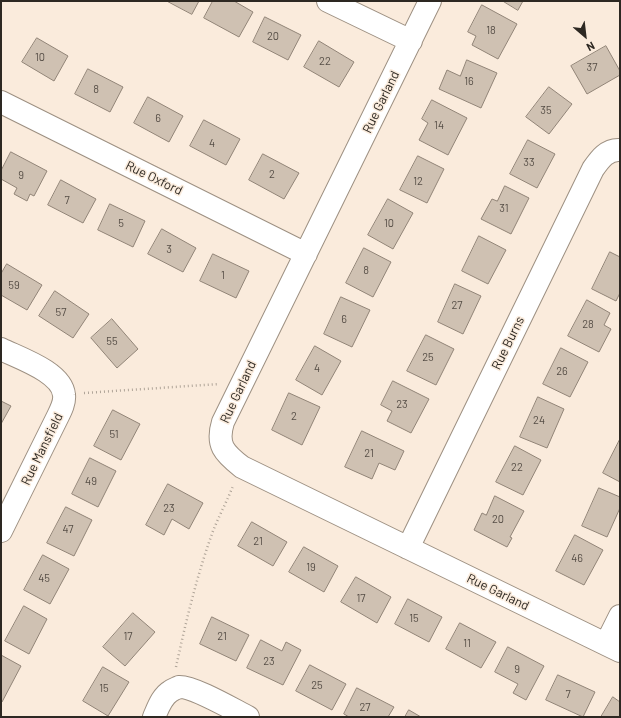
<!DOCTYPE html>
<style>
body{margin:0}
#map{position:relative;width:621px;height:718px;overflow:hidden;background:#faebdc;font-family:Barlow,sans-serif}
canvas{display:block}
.frame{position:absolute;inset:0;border:2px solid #2d2822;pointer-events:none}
.north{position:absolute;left:565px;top:16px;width:40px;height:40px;-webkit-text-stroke:3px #faebdc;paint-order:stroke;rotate:152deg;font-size:11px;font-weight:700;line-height:16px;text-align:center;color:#2d2822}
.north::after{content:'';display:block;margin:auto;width:14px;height:18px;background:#2d2822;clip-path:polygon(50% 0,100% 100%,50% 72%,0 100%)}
</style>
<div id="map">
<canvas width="621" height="718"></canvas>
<div class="frame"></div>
<div class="north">N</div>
</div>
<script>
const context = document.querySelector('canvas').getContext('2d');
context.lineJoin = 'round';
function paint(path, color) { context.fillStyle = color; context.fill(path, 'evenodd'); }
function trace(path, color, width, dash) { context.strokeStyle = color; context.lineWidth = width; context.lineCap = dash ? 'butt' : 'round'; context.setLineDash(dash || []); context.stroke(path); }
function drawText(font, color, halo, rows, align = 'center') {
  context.font = font + ' Barlow,sans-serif'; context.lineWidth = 3; context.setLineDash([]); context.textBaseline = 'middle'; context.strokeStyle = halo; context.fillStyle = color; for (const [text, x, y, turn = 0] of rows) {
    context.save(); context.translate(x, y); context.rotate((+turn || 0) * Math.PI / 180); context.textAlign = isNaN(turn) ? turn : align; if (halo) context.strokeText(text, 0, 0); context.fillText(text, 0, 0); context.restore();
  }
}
const building = new Path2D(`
 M167 1H199L192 14Z
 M213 1H234L253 12 239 37 204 18Z
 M503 1H523L518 10Z
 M482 5 517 24 498 59 472 45 476 36 468 32Z
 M265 17 301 35 288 60 253 42Z
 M37 38 68 56 54 81 22 62Z
 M319 41 354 62 339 87 304 67Z
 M606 46 620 71V75L587 94 571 66Z
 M467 60 497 73 481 108 439 89 447 70 460 76Z
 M88 69 123 87 110 112 75 94Z
 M549 87 572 104 549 134 526 117Z
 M148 97 183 116 169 142 134 123Z
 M432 100 467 118 448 155 419 140 428 123 422 119Z
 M204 120 240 139 226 165 190 146Z
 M528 140 555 154 537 188 510 174Z
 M11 152 47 171 34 196 30 194 27 201 14 194 17 188 1 179V171Z
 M263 154 299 173 284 199 249 180Z
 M418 156 444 169 427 203 400 190Z
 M61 180 96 199 83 223 48 205Z
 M505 186 529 198 511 234 481 219 492 199 497 201Z
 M388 199 413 213 393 249 368 235Z
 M110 204 145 221 133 247 98 230Z
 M162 229 196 248 183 272 148 254Z
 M479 236 506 250 488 284 462 271Z
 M364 248 391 262 373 297 346 283Z
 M610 252 620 257V293L616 301 592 289Z
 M213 254 249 271 236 298 200 281Z
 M7 264 42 285 27 310 1 295V274Z
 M455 284 481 296 463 334 438 322Z
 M55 291 89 314 73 338 39 316Z
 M341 297 370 310 352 347 324 334Z
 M587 300 610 313 604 325 611 329 599 352 568 336Z
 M112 319 138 349 117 368 91 338Z
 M426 335 454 349 436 385 407 371Z
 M315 346 341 361 322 395 296 380Z
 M561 348 588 362 570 397 543 384Z
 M393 381 429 399 411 433 387 421 392 411 381 405Z
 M289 393 320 407 302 445 272 430Z
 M538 397 564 409 547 448 520 437Z
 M1 401 11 406 1 424Z
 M113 410 140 424 121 460 94 446Z
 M362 431 404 451 395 470 379 463 372 479 345 467Z
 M620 439V482L603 473Z
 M515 446 541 460 523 495 496 482Z
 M90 458 116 471 98 507 72 494Z
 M168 484 203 503 189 529 172 519 164 535 146 525Z
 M599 488 620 497V508L607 537 582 526Z
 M495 496 524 511 510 537 512 538 507 547 474 530 482 513 486 515Z
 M66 507 92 520 74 556 47 543Z
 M252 522 287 542 273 566 238 546Z
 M575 535 603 550 584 585 556 571Z
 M304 547 338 566 324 592 289 572Z
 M43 555 69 569 50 604 24 590Z
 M356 577 391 597 377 623 341 602Z
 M408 599 442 617 429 642 395 624Z
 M24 606 47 619 29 654 5 641Z
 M133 613 155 632 125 666 103 647Z
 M212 617 249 635 236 661 200 644Z
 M460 623 496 642 481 668 446 649Z
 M261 640 282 651 286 642 301 650 283 685 247 668Z
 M508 647 544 666 526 700 513 693 518 684 495 672Z
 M1 655 21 666 2 702H1Z
 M310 665 346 684 332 710 296 691Z
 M103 667 129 682 108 716 83 701Z
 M558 675 595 692 583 717 546 700Z
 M357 688 394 707 388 717H349L344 714Z
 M613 697 620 702V717H601Z
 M409 710 421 717H405Z`);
paint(building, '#cfc1b2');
trace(building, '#918477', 1);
const minor = new Path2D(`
 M328 1 411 41
 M430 1 223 422C216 445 224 453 242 467L620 651
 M1 102 306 254
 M1 349C19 358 62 372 64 395 65 402 61 410 58 416L1 531
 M408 548 593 169C600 159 607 149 620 150
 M606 644 620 616
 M154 717C158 708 162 696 171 691 172 690 177 688 179 687 193 686 234 710 248 717`);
trace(minor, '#9d9082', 24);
trace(new Path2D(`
 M84 393 219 384
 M176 667C186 621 197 575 213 531 219 516 227 501 233 486`), '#afa498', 2.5, [1, 3]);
trace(minor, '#fff', 22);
drawText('11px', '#564e46', null, [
 ["18",491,30],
 ["20",273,36],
 ["10",40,57],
 ["22",325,61],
 ["37",592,67],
 ["16",469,81],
 ["8",96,89],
 ["35",546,110],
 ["6",158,118],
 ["14",439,125],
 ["4",212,143],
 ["33",529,162],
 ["2",272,174],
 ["9",21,175],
 ["12",418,181],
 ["7",67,200],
 ["31",504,208],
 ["5",121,223],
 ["10",389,223],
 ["3",169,249],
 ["8",366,270],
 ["1",223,275],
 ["59",14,285],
 ["27",457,305],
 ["57",61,312],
 ["6",344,319],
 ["28",588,324],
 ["55",112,341],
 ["25",428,357],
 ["4",317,368],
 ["26",562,371],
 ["23",402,404],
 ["2",294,416],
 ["24",539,420],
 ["51",114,434],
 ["21",369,453],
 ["22",517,467],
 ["49",91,481],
 ["23",169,508],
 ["20",498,519],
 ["47",68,529],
 ["21",258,541],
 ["46",577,558],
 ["19",311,567],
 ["45",44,578],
 ["17",361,598],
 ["15",414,618],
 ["17",128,636],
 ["21",222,636],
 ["11",467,643],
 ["23",269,661],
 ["9",517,669],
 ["25",317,685],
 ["15",104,688],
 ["7",568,694],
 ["27",365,707]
]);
drawText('13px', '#2d2822', '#faebdc', [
 ["Rue Garland",381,102,-64],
 ["Rue Oxford",154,178,26],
 ["Rue Burns",508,343,-64],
 ["Rue Garland",238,392,-65],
 ["Rue Mansfield",42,449,-64],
 ["Rue Garland",498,592,26]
]);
</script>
